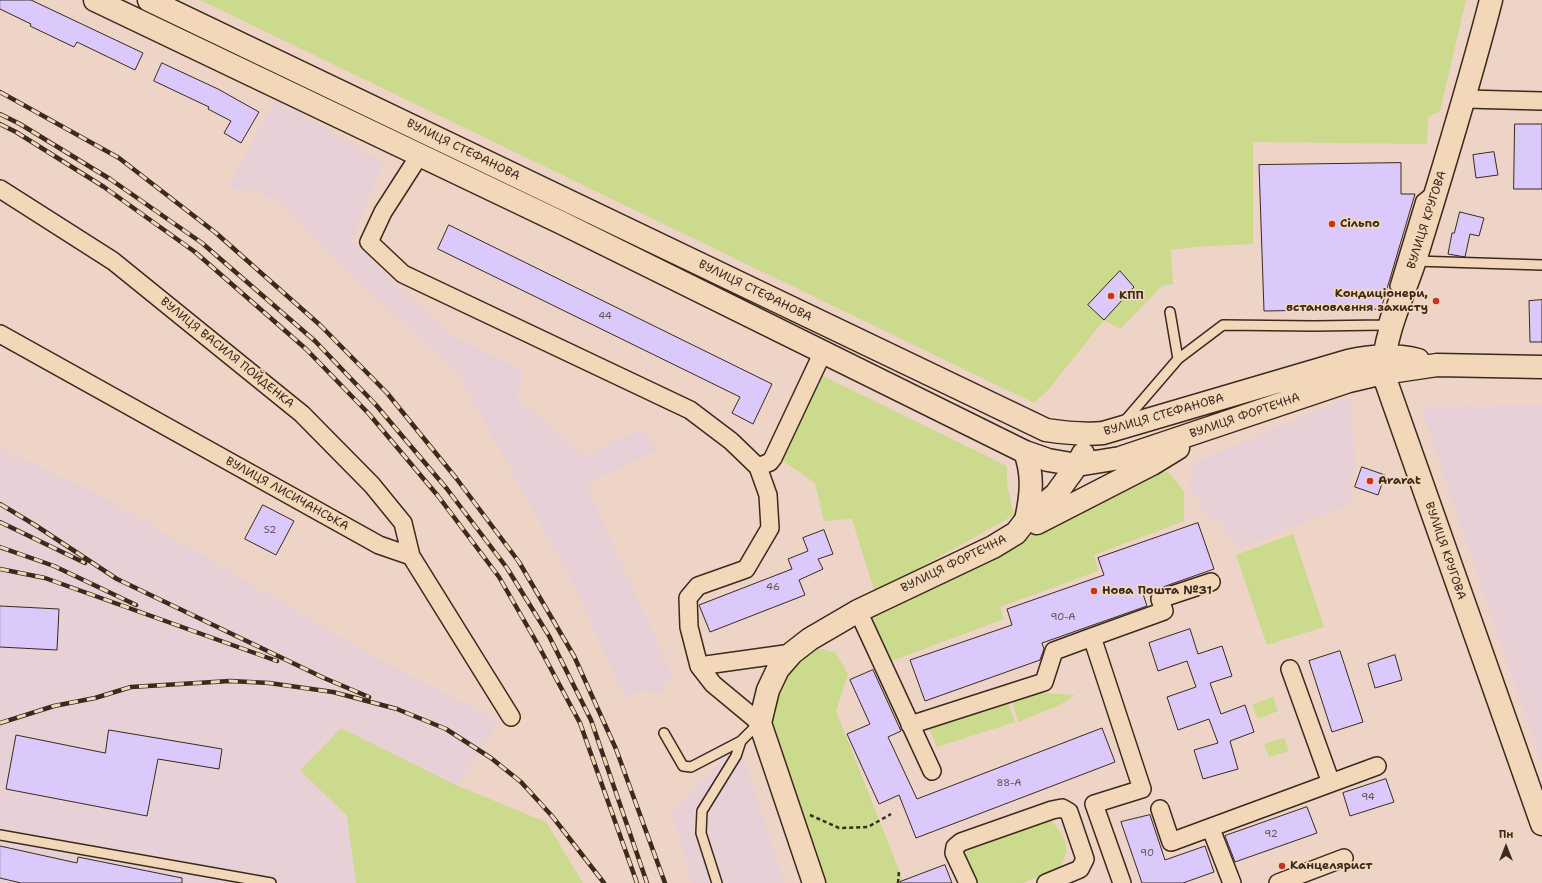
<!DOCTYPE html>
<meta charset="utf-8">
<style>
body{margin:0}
#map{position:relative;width:1542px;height:883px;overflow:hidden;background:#edd4c6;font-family:"Shantell Sans",sans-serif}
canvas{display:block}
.north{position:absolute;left:1486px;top:827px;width:40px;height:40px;-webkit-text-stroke:3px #f2d7b9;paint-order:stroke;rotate:0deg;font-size:11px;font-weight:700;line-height:16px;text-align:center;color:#3b2a1e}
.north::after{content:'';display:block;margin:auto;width:14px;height:18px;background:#3b2a1e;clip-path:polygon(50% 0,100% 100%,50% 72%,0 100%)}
</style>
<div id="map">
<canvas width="1542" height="883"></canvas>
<div class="north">Пн</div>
</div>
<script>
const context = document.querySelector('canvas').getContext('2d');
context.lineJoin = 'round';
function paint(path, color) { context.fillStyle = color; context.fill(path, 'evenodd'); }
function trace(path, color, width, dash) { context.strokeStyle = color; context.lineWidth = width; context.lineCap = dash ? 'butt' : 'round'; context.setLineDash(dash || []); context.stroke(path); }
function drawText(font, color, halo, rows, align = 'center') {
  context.font = font + ' "Shantell Sans",sans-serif'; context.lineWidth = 3.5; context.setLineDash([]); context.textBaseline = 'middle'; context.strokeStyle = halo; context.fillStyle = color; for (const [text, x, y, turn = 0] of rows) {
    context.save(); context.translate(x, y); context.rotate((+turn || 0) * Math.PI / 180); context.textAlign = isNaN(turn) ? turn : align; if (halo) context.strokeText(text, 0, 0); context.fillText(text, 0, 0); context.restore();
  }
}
paint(new Path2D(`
 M275 99 383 162 352 240 423 310 456 338 524 371 516 398 585 456 641 429 657 450 586 484 673 677 660 693 640 691 625 698 573 583 457 372 319 245 284 205 256 190H241L228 187Z
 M1343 399 1351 404 1356 466 1349 484 1355 502 1237 550 1218 518 1210 522 1188 485 1195 463Z
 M1542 405V764L1420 406Z
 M0 448 109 500 378 659 499 721 458 786 341 728 300 770 347 816 356 883H0Z
 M731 749 744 759 784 883H692L672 813Z`), '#e7d1d6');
paint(new Path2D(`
 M200 0H1466L1440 111 1428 117 1427 144 1253 142V244L1193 247 1171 250 1173 284 1162 286 1120 329 1104 320 1048 390 1034 403Z
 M821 375 1007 466V484L1014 515 875 593 852 519 824 521 815 483 778 457Z
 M1159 471 1168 472 1184 491V521L1094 555 1098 571 1000 607 1004 619 889 662 868 618Z
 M1293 534 1324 627 1267 645 1236 555Z
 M812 647 835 652 848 674 836 711 904 883H825L767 719 782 674Z
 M1015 691 1075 695 1058 706 1018 722 1010 693Z
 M1273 697 1278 711 1258 719 1252 705Z
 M1008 702 1015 722 937 747 929 728Z
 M341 728 458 786 546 822 583 883H356L347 816 300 770Z
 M1284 738 1289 751 1269 757 1264 744Z
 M1051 820C1066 839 1072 845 1060 868L1023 883H972L961 851 1028 821Z`), '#cbda8d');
const building = new Path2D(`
 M0 0H31L143 53 135 70 77 42 74 47 30 26 31 24 0 9Z
 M162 63 218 89 259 112 241 143 224 133 231 121 208 109 209 107 154 81Z
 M1515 124H1542V189H1514Z
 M1494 152 1498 175 1476 178 1473 155Z
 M1401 163V194H1415L1381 309 1264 311 1259 165Z
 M1460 212 1484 218 1479 236 1470 234 1465 257 1448 254 1452 233H1454Z
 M449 225 772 384 753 424 732 413 740 397 438 249Z
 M1120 271 1134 287 1104 320 1088 305Z
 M1542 300V342H1530L1529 301Z
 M1362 467 1385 475 1378 495 1355 487Z
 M263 505 294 521 276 555 245 539Z
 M1198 523 1214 569 1143 594 1147 606 1042 643 1044 649 1040 660 925 701 910 660 1012 625 1007 609 1104 575 1098 558Z
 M824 530 833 554 818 559 823 569 799 580 805 595 710 632 699 605 792 569 788 559 808 551 803 538Z
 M0 606 59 609 57 650 0 647Z
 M1190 629 1198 654 1222 646 1232 676 1210 683 1221 714 1245 705 1254 732 1230 741 1238 769 1203 779 1194 750 1218 743 1209 719 1178 730 1167 697 1196 687 1187 661 1158 671 1149 643Z
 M1340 651 1363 722 1332 732 1309 661Z
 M1395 655 1402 680 1375 688 1368 664Z
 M873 670 901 731 888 737 917 799 1102 728 1115 762 916 838 899 795 879 804 847 734 870 724 850 680Z
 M109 730 222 749 219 769 158 759 147 816 6 789 16 735 105 753Z
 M1386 779 1394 802 1350 816 1343 793Z
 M1307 807 1317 833 1235 862 1225 836Z
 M1150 815 1165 860 1205 846 1214 872 1183 883H1142L1121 822Z
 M0 846 77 863 78 857 182 878V883H21L0 878Z
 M945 865 952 883H900V882Z`);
paint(building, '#dac9fa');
trace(building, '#3b2a1e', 1);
const lane = new Path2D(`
 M1415 261 1542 265
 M1395 286 1421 200 1431 192
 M1178 359 1223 325 1314 326 1383 325 1386 315
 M1123 423 1178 359 1170 312
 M664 733 683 766 691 767 741 741
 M0 835 271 883
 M717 883 701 833 702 811 736 756 741 741 759 723`);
const street = new Path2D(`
 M1466 99 1542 101
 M419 156 383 212 369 242 403 274 690 410 731 441 758 467 768 495 770 528 746 569 698 586 688 598 689 627 699 666 713 684 760 723
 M0 189 113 261 302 414 372 485 403 523 411 556
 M0 334 379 545 411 556 511 717
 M758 467 770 462 773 458 823 352
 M858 611 932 771
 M699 666 792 653
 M1290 669 1331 783
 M910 725 1044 682 1054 651 1092 637
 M1160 809 1171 842 1377 766
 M1211 829 1232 883
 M968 883 954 853 955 847 961 842 1052 810 1062 808 1069 812 1085 859 1080 869 1046 883
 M1122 883 1094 804 1142 789 1092 637 1164 611 1160 599 1211 582
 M1278 883 1344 858`);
const secondary = new Path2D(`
 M95 0 562 223 1025 452 1048 460 1077 465 1120 458 1349 381 1383 373 1437 365 1542 367
 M149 0 1046 430C1066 433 1084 435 1103 433L1348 361C1371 356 1395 354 1418 360
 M1491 0C1469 85 1443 170 1417 254 1405 293 1384 332 1383 373L1542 824
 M1025 452C1034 476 1031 497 1026 520
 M1037 523 1152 464 1178 448
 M814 883 760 723 768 690 778 669 792 653 810 639 858 611 993 547 1016 533 1026 520 1056 494 1077 465 1083 454`);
trace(lane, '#3b2a1e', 12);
trace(street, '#3b2a1e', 20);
trace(secondary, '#3b2a1e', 25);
trace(new Path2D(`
 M810 815 839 828 868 827 891 814
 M898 883 899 871`), '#3b2a1e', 2.5, [4, 3]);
trace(lane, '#f2d7b9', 9);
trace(street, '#f2d7b9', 17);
trace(secondary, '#f2d7b9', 22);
const rail = new Path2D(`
 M0 92 119 158 216 233 320 325 387 393 456 478 519 562 574 656 616 749 665 883
 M0 114 20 124 110 179 202 243 315 341 376 405 447 489 507 568 549 636 591 720 647 883
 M0 124 16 132 104 187 195 252 306 349 369 414 438 496 499 577 537 643 580 723 637 883
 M0 504 35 525 117 579 324 678 369 697
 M0 522 85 563
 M0 547 54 566 136 605
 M0 569 45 578 277 661
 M0 723 54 706 95 698 131 687 230 681 269 683 333 692 397 709 446 729 491 758 521 782 552 816 604 883`);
trace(rail, '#3b2a1e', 4.5);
trace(rail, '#f2d7b9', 3, [9]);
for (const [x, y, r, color] of [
 [1332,224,4,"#c8321e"],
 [1111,296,4,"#c8321e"],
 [1436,301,4,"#c8321e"],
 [1370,481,4,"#c8321e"],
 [1094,591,4,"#c8321e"],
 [1282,866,4,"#c8321e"]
]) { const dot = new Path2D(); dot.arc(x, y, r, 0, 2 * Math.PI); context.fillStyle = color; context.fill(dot); trace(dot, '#f2d7b9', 1.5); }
drawText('10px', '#635255', null, [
 ["44",605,316],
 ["52",270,530],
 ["46",773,587],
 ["90-А",1063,617],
 ["88-А",1009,783],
 ["94",1368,797],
 ["92",1271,834],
 ["90",1147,853]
]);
drawText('12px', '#3b2a1e', '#f2d7b9', [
 ["ВУЛИЦЯ СТЕФАНОВА",463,150,26],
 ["ВУЛИЦЯ КРУГОВА",1427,220,-72],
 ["ВУЛИЦЯ СТЕФАНОВА",755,291,26],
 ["ВУЛИЦЯ ВАСИЛЯ ПОЙДЕНКА",227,353,39],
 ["ВУЛИЦЯ СТЕФАНОВА",1164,415,-16],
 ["ВУЛИЦЯ ФОРТЕЧНА",1245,416,-19],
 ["ВУЛИЦЯ ЛИСИЧАНСЬКА",287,494,29],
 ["ВУЛИЦЯ КРУГОВА",1445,551,71],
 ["ВУЛИЦЯ ФОРТЕЧНА",954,564,-26]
]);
drawText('bold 12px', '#3b2a1e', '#f2d7b9', [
 ["Сільпо",1340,224],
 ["Кондиціонери,",1428,294,"right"],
 ["встановлення захисту",1428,308,"right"],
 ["КПП",1119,296],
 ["Ararat",1378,481],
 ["Нова Пошта №31",1102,591],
 ["Канцелярист",1290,866]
], 'left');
</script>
